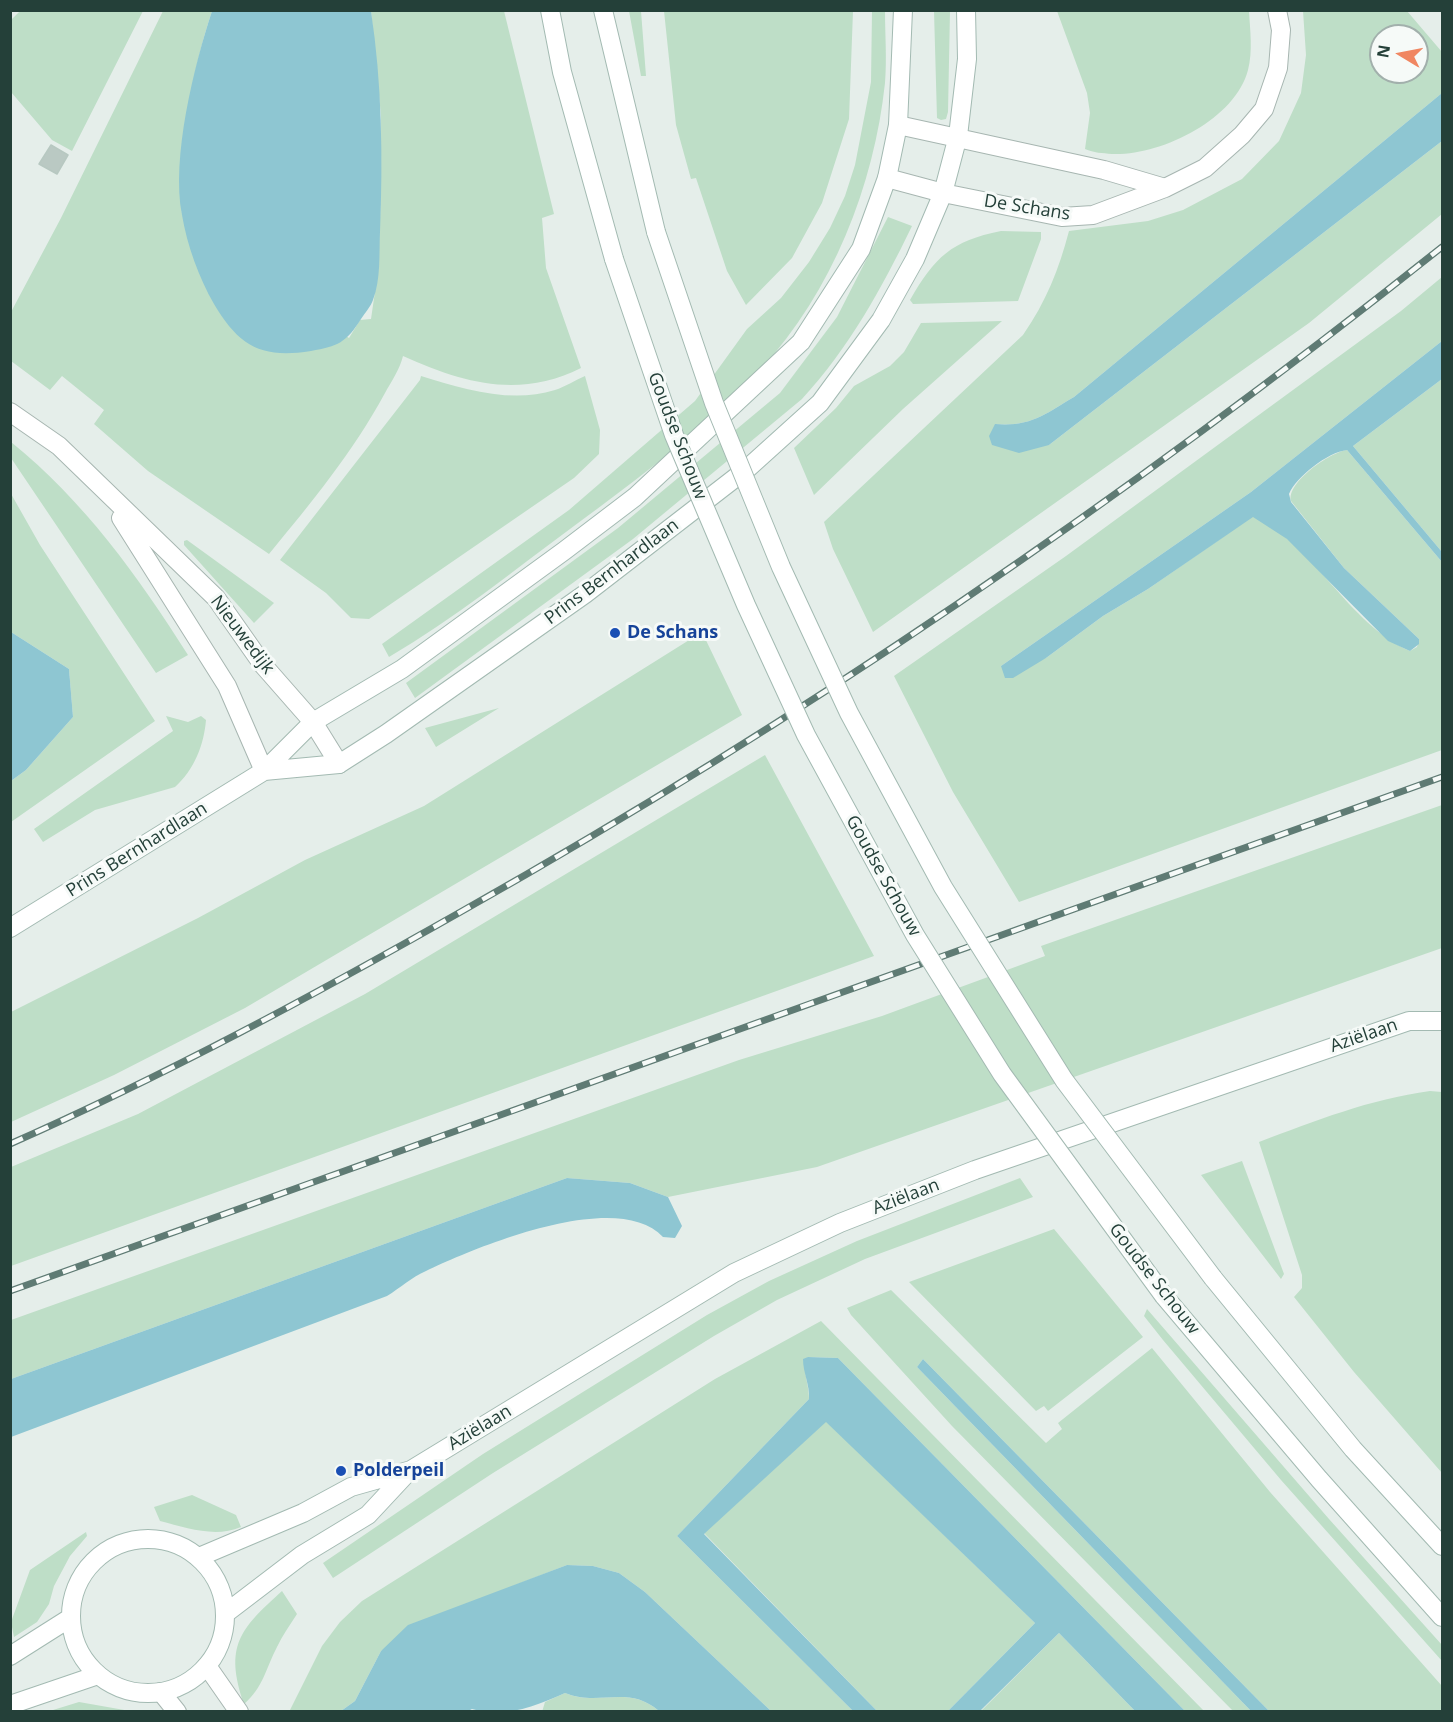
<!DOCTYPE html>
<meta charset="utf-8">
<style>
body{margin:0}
#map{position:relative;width:1453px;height:1722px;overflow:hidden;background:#e5eeea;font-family:"Open Sans",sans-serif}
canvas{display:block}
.frame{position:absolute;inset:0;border:12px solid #244039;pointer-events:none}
.north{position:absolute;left:1369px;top:24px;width:60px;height:60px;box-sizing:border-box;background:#f6faf8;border:2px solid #a2b0ac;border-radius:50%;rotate:280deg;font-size:16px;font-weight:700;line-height:24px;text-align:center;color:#244039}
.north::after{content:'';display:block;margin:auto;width:21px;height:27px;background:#f08661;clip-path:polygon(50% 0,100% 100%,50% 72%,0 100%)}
</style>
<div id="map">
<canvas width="1453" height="1722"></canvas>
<div class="frame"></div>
<div class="north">N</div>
</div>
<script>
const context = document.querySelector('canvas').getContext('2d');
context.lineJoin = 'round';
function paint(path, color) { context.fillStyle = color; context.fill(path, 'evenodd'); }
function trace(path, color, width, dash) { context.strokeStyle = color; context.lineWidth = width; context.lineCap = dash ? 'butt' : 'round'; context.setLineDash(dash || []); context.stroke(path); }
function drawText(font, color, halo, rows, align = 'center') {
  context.font = font + ' "Open Sans",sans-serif'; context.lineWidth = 6; context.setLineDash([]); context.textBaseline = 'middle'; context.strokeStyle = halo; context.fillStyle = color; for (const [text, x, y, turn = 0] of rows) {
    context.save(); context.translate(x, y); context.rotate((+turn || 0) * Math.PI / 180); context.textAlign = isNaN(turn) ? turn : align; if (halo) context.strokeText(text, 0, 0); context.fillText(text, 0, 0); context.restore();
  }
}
paint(new Path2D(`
 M20 11H143L72 151 52 140 11 92V20Z
 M163 11H212C190 78 180 144 182 215L349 338 360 320 371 319 378 271 381 192V116L371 11H504L554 214 542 218 546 268 581 368C519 399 463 383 403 356 400 369 391 382 385 393 353 452 311 503 269 554L148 471 94 424 104 410 62 376 50 390 11 361V312L61 218Z
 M629 11H641L646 76H641Z
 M664 11H853L849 119 822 203 792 258 746 305 727 271 696 178 691 179 676 125Z
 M872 11H885C885 34 887 59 885 83 874 186 832 292 761 369 706 428 639 478 574 526 513 571 454 619 389 657L382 644 569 510 695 401 747 329 781 298 809 262 830 228 845 196 855 165 871 82Z
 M934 11H950L948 112 946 119 941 120 937 118Z
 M1057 11H1249C1250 30 1253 51 1248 70 1235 120 1160 156 1112 154 1102 153 1094 153 1085 149L1090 113 1087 93Z
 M1303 11H1407L1442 52V93L1074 397C1045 414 1031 427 995 424L1049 445 1442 141V214L1309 323 873 632 833 549 824 522 1023 335C1046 302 1059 269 1069 231L1148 221 1183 210 1242 179 1279 141 1301 93 1306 55ZM1381 36H1417V72H1381Z
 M888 217 912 226C882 288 849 348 802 399L633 539 415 698 406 683 618 528 780 393 837 317Z
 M1001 231 1041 232V239L1018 301 913 304 910 300C935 257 951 241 1001 231Z
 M1442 277V341L1251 492 1001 666 1046 658 1103 616 1148 589 1253 516C1315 545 1347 623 1410 651L1417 647 1419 639 1344 568 1291 501C1286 483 1330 452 1347 450L1442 562V750L1019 902 953 792 894 676 1066 556 1401 311Z
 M1002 321 903 409 814 495 794 448 836 408 854 386 890 366 904 352 921 323Z
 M421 376C463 389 511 404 555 390 565 387 575 380 585 376L600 430 599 454 574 478 369 619 351 618 326 593 280 560 420 380Z
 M1442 379V552L1353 446Z
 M11 442C84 501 138 576 188 655L156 673 11 458Z
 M10 492 40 545 155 721 11 822V781L26 770 73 717 69 669 11 632Z
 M187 540 274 603 254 623 184 545V541Z
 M702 632 742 715 245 1008 114 1075 11 1122V1012L198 918 305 860 424 806Z
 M499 708 436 747 425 728Z
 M166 716 188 722 201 716 206 720C204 745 194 770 175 787L95 810 43 842 34 829 173 731Z
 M765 755 874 956 11 1266V1167L138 1114 365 994Z
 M1442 805V948L817 1167 668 1197 630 1183 567 1178 11 1379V1320L739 1060 882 1016 1045 956 1041 946Z
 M1430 1091 1442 1092V1473L1354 1372 1294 1297 1302 1288V1275L1259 1142C1315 1121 1370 1099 1430 1091Z
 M1242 1161 1284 1274 1281 1279 1201 1175Z
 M1020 1178 1033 1197 865 1259 777 1300 714 1336 493 1473 333 1578 323 1563 483 1454 707 1315 769 1281 857 1241Z
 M1054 1229 1143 1337 1048 1411 1044 1406 1036 1411 909 1282Z
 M891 1290 1046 1443 1062 1429 1058 1423 1152 1348 1270 1492 1442 1686V1711H1269L923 1359 917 1367 1251 1711H1233L952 1426 851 1315 847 1308Z
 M1147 1309 1329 1519 1442 1645V1661L1281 1480 1163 1340 1144 1316Z
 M821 1321 1204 1711H1185L838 1358 808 1357C802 1375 809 1381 809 1399L677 1536 853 1711H771L645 1592 619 1573 593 1566 567 1565 513 1586 381 1651 355 1701 341 1711 289 1712 322 1646 340 1622 362 1601 715 1379Z
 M826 1421 1035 1623 948 1711H877L704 1533Z
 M192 1495 236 1515 241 1527C215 1538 187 1528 160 1521L154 1507Z
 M86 1532 87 1536 70 1556 54 1586 49 1604 37 1622 14 1637 11 1622 30 1570Z
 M282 1591 297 1614C290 1625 282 1636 277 1647 266 1668 263 1688 244 1704 224 1646 240 1629 282 1591Z
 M1059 1633 1135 1711 980 1712Z
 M565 1693C598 1707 628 1684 659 1711L542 1712 545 1702Z
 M79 1702 130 1711 53 1710Z`), '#bedec7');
paint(new Path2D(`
 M212 11H371C382 83 383 158 380 232 379 254 381 279 373 300 371 306 365 313 361 319 346 343 338 346 311 351 261 359 239 346 214 304 199 278 187 245 182 215 171 158 194 66 212 11Z
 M1442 93V141L1049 445 1019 453 992 445 989 436 995 424C1031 427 1045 414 1074 397Z
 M1442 341V379L1353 446 1442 552V562L1347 450C1328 452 1296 477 1289 494L1291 502 1344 568 1419 639V644L1410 651 1388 641 1287 539 1253 517 1148 589 1103 616 1046 658 1013 678H1005L1001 666 1251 492Z
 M11 632 69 669 73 717 26 770 11 781Z
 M567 1178 630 1183 668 1197 682 1226 675 1238 663 1237C618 1188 478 1246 426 1271 412 1277 400 1288 387 1296L11 1437V1379Z
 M808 1357 838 1358 1185 1711H1135L1059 1633 980 1711H948L1035 1623 826 1422 704 1534 877 1711H853L677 1536 809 1399C810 1385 803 1373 803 1359Z
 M923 1359 1269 1711H1251L917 1367Z
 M567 1565 593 1566 619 1573 645 1592 771 1711H659C628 1684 599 1707 565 1693 535 1706 505 1719 472 1709L466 1712 341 1711 355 1701 381 1651 408 1625Z`), '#8ec6d2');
const building = new Path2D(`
 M51 145 68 155 57 174 39 164Z`);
paint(building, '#bac9c3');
trace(building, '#b7c8c1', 1.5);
const street = new Path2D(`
 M898 125 1104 170 1165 188
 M887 178 943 193 1062 217 1093 215 1165 188 1205 168 1242 135 1264 109 1278 68 1281 30 1277 10
 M10 412 59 446 216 598 263 665 313 722 339 764
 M121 518 227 686 264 771
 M207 1666 239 1712
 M161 1692 177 1712`);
const secondary = new Path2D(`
 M550 10 562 72 614 259
 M603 10 656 232
 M264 771 339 764 386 734 585 594 748 468 820 403 881 320 915 259 943 193 958 136 967 59 966 10
 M10 928 264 771 313 722 402 669 564 551 635 497 801 342 861 249 887 178 898 125 903 10
 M1213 1278 1353 1449 1442 1546
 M1164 1296 1319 1479 1442 1617
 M71 1616a77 77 0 1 1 154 0a77 77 0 1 1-154 0Z
 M199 1557 303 1513 351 1487 411 1470 734 1273 840 1223 975 1170 1409 1021H1442
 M226 1613 302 1555 368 1515 409 1471
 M10 1656 70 1618
 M10 1705 98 1675`);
trace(street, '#a7b6b1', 20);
trace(secondary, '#a3bab2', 20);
trace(street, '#fff', 18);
trace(secondary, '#fff', 18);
const rail = new Path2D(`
 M10 1144C166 1075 316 994 464 910 808 716 1133 493 1442 247
 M10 1291 1442 777`);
trace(rail, '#5f7b74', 7);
trace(rail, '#f6faf8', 4.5, [14]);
const secondaryBridge = new Path2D(`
 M656 232 714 403 781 567 849 713 943 887 1064 1080 1213 1278
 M614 259 674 435 746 605 806 735 915 935 1002 1074 1164 1296`);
trace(secondaryBridge, '#a3bab2', 20, []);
trace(secondaryBridge, '#fff', 18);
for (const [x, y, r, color] of [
 [615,633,6,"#1a4fb4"],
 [341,1471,6,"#1a4fb4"]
]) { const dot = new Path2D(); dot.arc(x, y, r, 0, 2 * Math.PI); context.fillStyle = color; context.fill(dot); trace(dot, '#f6faf8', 2); }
drawText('18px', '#244039', '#f6faf8', [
 ["De Schans",1027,208,9],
 ["Goudse Schouw",677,436,69],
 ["Prins Bernhardlaan",612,572,-37],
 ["Nieuwedijk",242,635,53],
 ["Prins Bernhardlaan",137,850,-32],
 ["Goudse Schouw",883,876,61],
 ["Aziëlaan",1364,1036,-19],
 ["Aziëlaan",906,1197,-21],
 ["Goudse Schouw",1154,1279,52],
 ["Aziëlaan",480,1428,-31]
]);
drawText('bold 18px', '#164399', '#f6faf8', [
 ["De Schans",627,633],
 ["Polderpeil",353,1471]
], 'left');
</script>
